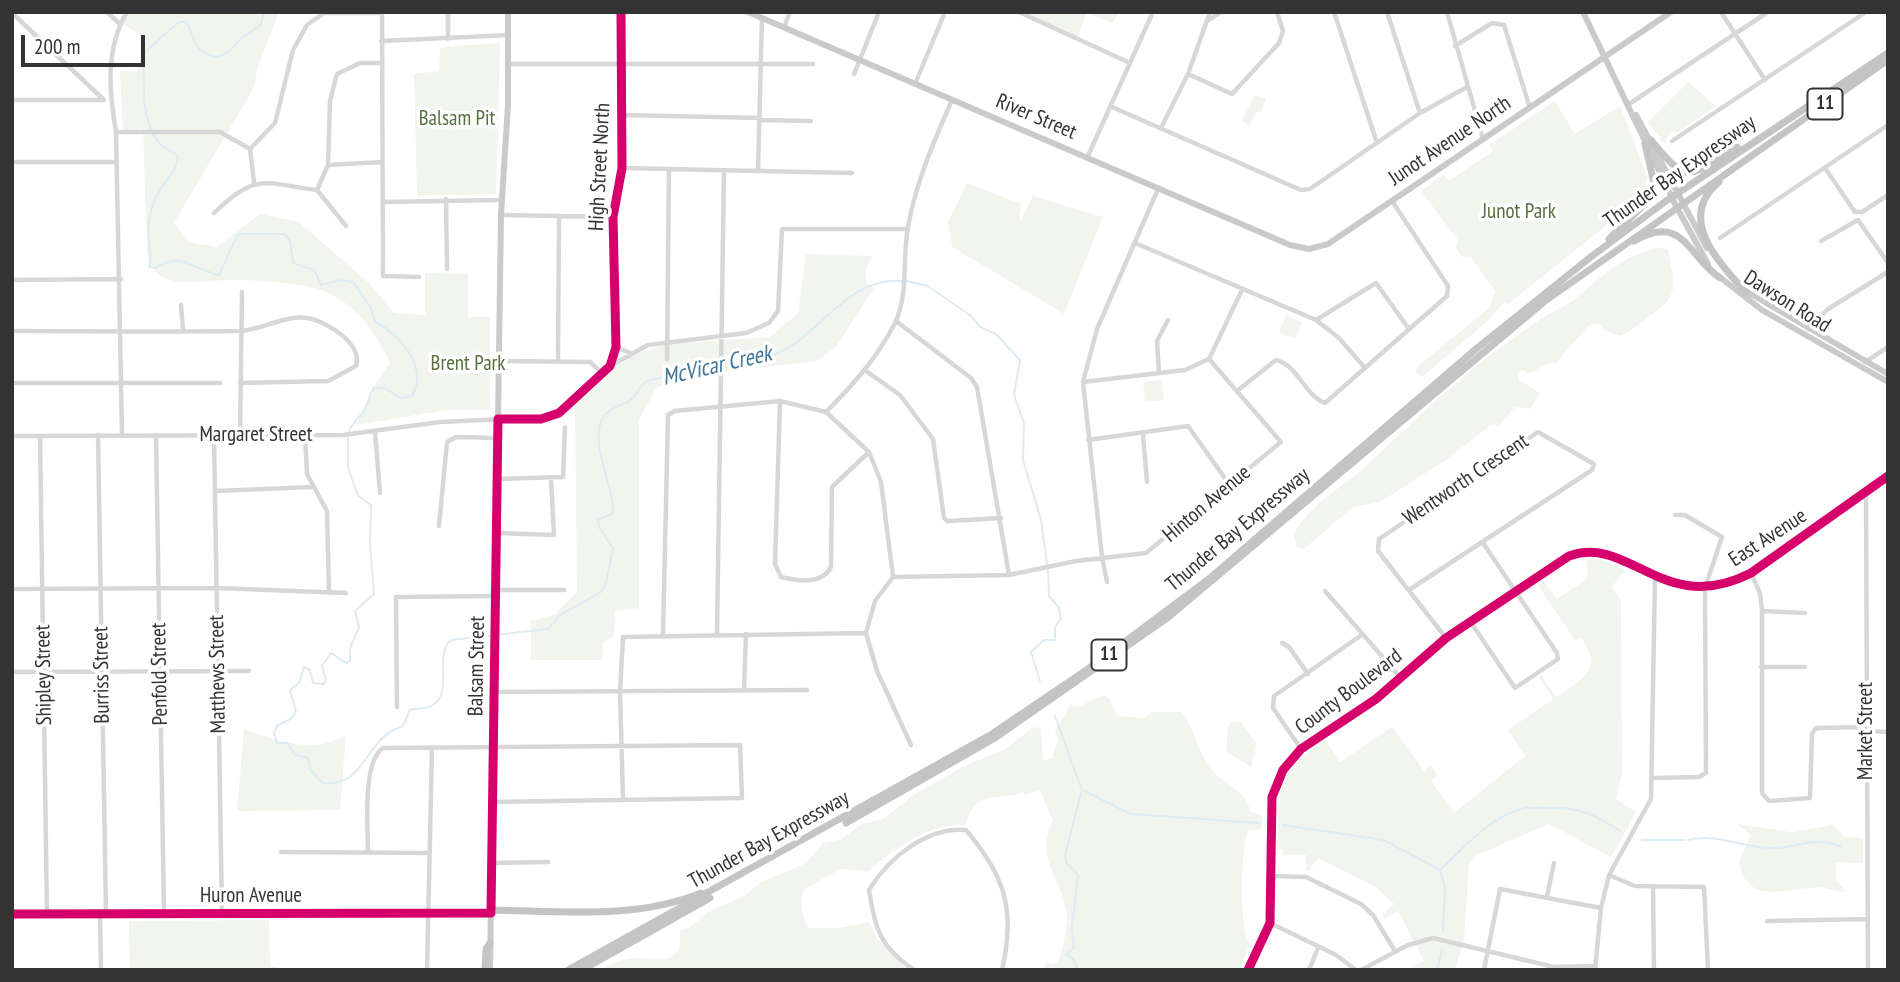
<!DOCTYPE html>
<style>
body{margin:0}
#map{position:relative;width:1900px;height:982px;overflow:hidden;background:#fff;font-family:"PT Sans Narrow",sans-serif}
canvas{display:block}
.frame{position:absolute;inset:0;border:14px solid #333;pointer-events:none}
.scale{position:absolute;left:21px;top:35px;width:124px;height:32px;box-sizing:border-box;border:4px solid #333;border-top:0;padding-left:9px;font-size:21px;line-height:24px;white-space:nowrap;color:#333;-webkit-text-stroke:5px #fff;paint-order:stroke}
</style>
<div id="map">
<canvas width="1900" height="982"></canvas>
<div class="frame"></div>
<div class="scale">200 m</div>
</div>
<script>
const context = document.querySelector('canvas').getContext('2d');
context.lineJoin = 'round';
function paint(path, color) { context.fillStyle = color; context.fill(path, 'evenodd'); }
function trace(path, color, width, dash) { context.strokeStyle = color; context.lineWidth = width; context.lineCap = dash ? 'butt' : 'round'; context.setLineDash(dash || []); context.stroke(path); }
function drawText(font, color, halo, rows, align = 'center') {
  context.font = font + ' "PT Sans Narrow",sans-serif'; context.lineWidth = 7; context.setLineDash([]); context.textBaseline = 'middle'; context.strokeStyle = halo; context.fillStyle = color; for (const [text, x, y, turn = 0] of rows) {
    context.save(); context.translate(x, y); context.rotate((+turn || 0) * Math.PI / 180); context.textAlign = isNaN(turn) ? turn : align; if (halo) context.strokeText(text, 0, 0); context.fillText(text, 0, 0); context.restore();
  }
}
paint(new Path2D(`
 M129 12H279L259 64 253 89 174 223 188 242 217 247 260 214 299 222 369 283 394 313 425 315V273L468 274V317H490V410H446L356 425 373 387 390 363C376 332 353 300 318 289 300 283 253 280 233 280 211 279 184 287 164 278 154 273 150 263 147 252L143 129 123 130 120 71 137 72 147 39 122 24Z
 M1020 12H1119L1113 23 1087 13 1077 38Z
 M500 43 496 194 417 196 414 74 439 71 440 47Z
 M1688 82 1716 106 1678 132H1670L1664 144 1648 122Z
 M1254 95 1266 98 1261 112H1256L1250 125 1242 121Z
 M1555 101 1575 134 1620 106 1647 176 1643 196 1508 304 1505 301 1489 320 1422 377 1415 371 1418 366 1489 308 1495 291 1471 257H1462L1456 248 1458 240 1421 191 1444 175 1449 181 1493 151 1489 145Z
 M967 183 1021 204 1019 224 1033 196 1103 217 1064 314 952 247 948 222Z
 M1660 248 1668 249C1673 281 1682 294 1654 313 1643 321 1633 330 1621 336L1605 331 1599 324H1590L1556 363C1547 361 1538 371 1528 373L1523 370 1519 373V380L1540 393 1530 409 1515 407 1499 425H1491L1446 460 1380 502 1353 507 1304 549 1297 547 1293 535C1311 503 1339 490 1365 467 1402 432 1439 396 1479 364 1498 349 1519 334 1539 320 1550 312 1565 307 1575 299 1600 278 1626 252 1660 248Z
 M806 254 872 256 866 269V283L874 288 836 347 817 361 704 374 668 381 655 390 639 420V608L615 611 614 636 603 643 602 660H531V621L554 615 577 592 575 403 614 366 639 353 668 344 770 337 798 313Z
 M1286 315 1302 322 1295 339 1279 332Z
 M1162 380 1164 400 1145 402 1143 382Z
 M1586 559 1602 560 1625 570 1612 587 1621 601 1622 774 1616 799 1636 812 1611 857 1549 824 1477 855 1469 865 1464 939 1455 970H1408L1424 961 1398 911 1384 919 1382 915 1394 904 1376 887 1318 858 1309 871 1305 870 1306 855H1283V850L1277 849C1277 790 1273 776 1325 740L1340 762 1392 727 1427 775 1425 770 1431 766 1438 776 1431 781 1454 813 1525 756 1508 730 1553 699 1539 677 1541 675 1556 697C1583 679 1604 670 1581 637L1575 640 1537 584 1543 580 1557 599 1588 578Z
 M1103 695 1110 699 1117 716 1144 718 1152 712H1181C1196 730 1198 754 1213 771 1226 787 1247 790 1250 811L1263 816 1261 829 1248 830C1241 850 1238 924 1250 944L1239 970H1044L1047 960 1050 964 1058 963C1062 948 1068 930 1067 914 1063 878 1033 859 1053 821L1040 790 1026 795 1022 792C997 803 978 786 965 825 927 824 896 847 869 871L841 869 804 889C799 901 802 917 808 928H838L869 922 877 938 907 970H600C608 966 618 961 627 959 651 954 684 973 680 931L689 928 708 912 744 896 761 882 806 863 823 843 840 840 862 824 883 819 912 796 966 765 1004 750 1032 728 1041 727 1043 761 1052 758 1058 739 1055 732 1070 705 1078 707Z
 M1232 722H1241L1257 744 1251 767 1226 752 1228 726Z
 M244 729C280 741 310 755 346 735L340 810 237 811Z
 M1737 824 1792 832 1833 825 1845 837 1863 838V863L1836 862V881L1845 889 1843 892 1819 887 1774 892 1756 890 1742 876 1739 862 1751 835Z
 M269 920 270 967H278V970H130L129 921Z`), '#f1f5ed');
trace(new Path2D(`
 M263 12C263 29 255 28 244 36 232 47 223 66 202 51 191 44 194 30 186 22H179L144 53C143 85 139 141 175 153L178 158C176 173 162 184 156 197 143 228 151 238 150 267L156 268C181 250 194 270 219 275L238 234H284L290 241 293 263 314 270 321 285 341 280 353 282 371 308 375 322C399 334 429 366 412 396L400 398 385 388H374C368 395 370 398 367 405 363 415 353 421 349 431
 M907 281 928 286 971 316 980 327 996 334 1020 360 1014 395 1024 423 1023 460 1041 520 1047 564
 M348 437V468L358 496 371 505 370 545 374 594 355 611 359 627 350 648V661L346 663 331 653 322 666 326 680 324 684 313 683 310 670 304 667 299 683 290 690 296 711 292 718 277 726 274 733 277 743H287L295 755 308 758 310 770 323 783C367 788 363 738 403 726L410 710C416 708 426 709 431 706 455 695 433 654 451 640L548 629 560 615 601 592 606 584 613 548 600 529 598 520 613 513C615 487 586 437 605 415 611 408 621 406 628 402 636 397 639 386 646 382 652 378 664 378 672 376 707 369 754 367 786 349 824 328 852 276 902 281
 M1040 681 1031 652 1044 640H1055V627L1061 619 1059 608 1049 596 1048 570
 M1055 716 1082 790 1065 855 1066 862 1078 875 1072 927 1074 948 1066 954 1074 960 1078 970
 M1083 790 1131 814 1259 823
 M1283 825 1384 840 1440 870 1445 888 1443 930
 M1642 840H1684
 M1688 840C1718 832 1746 850 1776 848 1806 846 1807 837 1841 846
 M1441 869C1463 849 1488 819 1518 810 1529 806 1539 808 1550 808 1579 807 1596 815 1620 831
 M1437 970 1442 951`), '#ddebf3', 2);
trace(new Path2D(`
 M107 12 120 24
 M382 12 383 276 419 277
 M448 12V39
 M1019 12 1130 63
 M1334 12 1377 143
 M1387 12 1420 113
 M1447 12 1483 139
 M1721 12 1765 80
 M12 13 104 100
 M1206 22 1221 12
 M784 27 790 12
 M381 41 509 35
 M1455 46 1492 23 1504 25 1530 108
 M509 64H813
 M854 74 879 12
 M1188 74 1232 94 1279 43 1283 31 1277 12
 M915 84 945 12
 M12 100H103
 M1629 104 1768 12
 M1112 107 1301 190 1310 189 1420 113 1467 87
 M622 115 760 118
 M760 120 811 121
 M1161 128 1188 74 1210 12
 M116 132H220L250 149
 M1672 141 1866 12
 M250 149 275 123 293 50 307 25 324 13H382
 M250 149 254 182
 M1087 158 1153 12
 M12 162H117
 M328 165 382 162
 M622 168 852 173
 M1825 168 1855 212H1862L1888 195
 M758 171 762 18
 M317 190 328 165 330 101 337 74 360 63H381
 M446 199 447 269
 M383 202 501 200
 M214 213C256 172 263 183 317 190L346 226
 M501 215 613 217
 M1720 238 1888 125
 M1821 241 1858 220 1888 263
 M1135 243 1316 320 1339 338 1365 368
 M12 280 121 279
 M181 305 183 330
 M1316 320 1376 283 1409 329
 M896 321 971 378 977 387 1009 575
 M1808 329 1828 309 1888 272
 M12 331C88 331 163 332 239 331 262 330 284 315 307 318 327 321 363 344 356 366L328 381 240 383
 M616 347 630 353
 M667 359 669 169
 M558 360 559 216
 M499 361 590 362 602 373
 M1865 362 1888 347
 M610 365 616 347 613 217 622 168 621 12
 M866 371 900 395 933 439 944 518 947 521 1001 518
 M1159 373 1157 341 1168 320
 M1083 382 1185 370 1209 359 1242 290
 M12 383H220
 M1237 391 1276 360C1298 365 1305 396 1325 403L1447 296 1448 286 1392 201
 M780 401 775 564 781 577C798 581 822 585 831 567L832 487 869 452
 M826 412C853 385 877 358 895 323 909 293 902 259 908 227 916 182 934 141 952 100
 M375 432 380 493
 M1143 434 1147 482
 M98 435 106 914
 M122 435 116 132C109 91 105 49 127 12
 M156 435 164 914
 M214 435 222 913
 M240 435 242 292
 M12 436 343 435 440 422 551 417 610 366 648 345 746 333 769 323 778 311 782 229H907
 M40 436 47 914
 M305 436 307 474 327 511 329 593
 M1088 440 1188 426 1229 484
 M497 479 563 477 565 427
 M216 491 312 487
 M1866 492 1868 970
 M439 526 447 442 456 437 498 438
 M496 533 554 535 551 480
 M1751 573 1760 593 1762 611V793L1769 801 1810 798 1812 734 1816 728 1866 727
 M893 577 1009 575 1076 561 1146 553 1281 442 1209 359
 M1107 582 1102 557 1083 382 1097 329 1158 189
 M12 589 216 588 346 593
 M495 590H564
 M1409 590 1592 470 1594 464 1538 432 1379 539 1378 551 1446 638
 M1325 591 1401 678
 M1762 611 1805 613
 M1470 621 1515 688 1558 659 1557 653 1483 543
 M717 633 724 170
 M866 633 877 671 911 745
 M663 635 668 415 675 411 780 401 826 412 869 452 881 482 893 577 875 601 866 633
 M1282 643 1289 647 1308 674
 M1761 667H1805
 M12 672 249 671
 M744 690 746 634
 M494 692 807 690
 M397 707 396 597 495 596
 M1866 731 1888 732
 M1301 749 1273 708 1274 696 1363 634
 M1653 778 1699 777 1706 773 1705 588 1722 537 1685 515H1675
 M623 799 620 692 623 637 866 633
 M368 851C368 826 362 762 383 748L740 745 742 798 492 802
 M281 852 429 853
 M492 863 548 862
 M1609 875 1635 886 1704 887 1708 970
 M1271 876 1306 877 1361 904 1373 915 1395 951
 M1653 886 1654 970
 M1547 896 1554 863
 M12 914 491 913
 M100 914 101 970
 M1767 921 1868 919
 M1270 923 1336 955 1356 970
 M427 970 432 748
 M914 970C880 947 875 929 869 890 889 857 927 827 966 830 1005 876 1016 910 1002 970
 M1248 970 1270 923 1272 797 1283 770 1301 749 1376 699 1446 638 1569 556C1630 534 1663 618 1751 573L1888 476
 M1309 970 1318 948
 M1361 970 1408 945 1433 938 1554 967 1595 966
 M1484 970 1500 889 1601 908
 M1595 970 1601 908 1609 875 1651 799 1655 576`), '#d7d7d7', 4.5);
trace(new Path2D(`
 M748 12 1290 245 1309 249 1328 244 1671 12
 M1583 12 1676 206 1708 264
 M1636 115 1707 248
 M1717 275 1762 310 1888 382
 M1744 290 1888 374
 M490 970 501 215 508 105V12`), '#cacaca', 6);
trace(new Path2D(`
 M1651 140C1690 188 1688 176 1737 147
 M1719 182C1676 217 1718 263 1746 292
 M1609 239 1653 196 1654 183 1645 144
 M1634 241C1683 213 1687 255 1720 278
 M846 823 995 738 1166 619 1545 301 1888 60
 M491 910C561 911 635 920 701 893
 M485 970 486 949 490 943
 M568 970 992 734 1091 667 1210 578 1476 349 1592 256 1666 201 1888 53
 M582 970 710 898`), '#c4c4c4', 7);
trace(new Path2D(`
 M491 910 498 419H541L559 413 610 366 616 347 613 217 622 168 621 12
 M12 914 491 913
 M1248 970 1270 923 1272 797 1283 770 1301 749 1376 699 1446 638 1569 556C1630 534 1663 618 1751 573L1888 476`), '#d6006c', 9);
for (const [x, y, w] of [
 [1825,104,35],
 [1109,655,35]
]) { const box = new Path2D(); box.roundRect(x - w / 2, y - 15.5, w, 31, 5); context.fillStyle = '#fff'; context.fill(box); trace(box, '#333', 2); }
drawText('bold 19px', '#333', null, [
 ["11",1825,104],
 ["11",1109,655]
]);
drawText('21px', '#333', '#fff', [
 ["River Street",1036,117,23],
 ["Junot Avenue North",1450,141,-34],
 ["High Street North",600,167,-87],
 ["Thunder Bay Expressway",1680,172,-35],
 ["Dawson Road",1787,302,32],
 ["Margaret Street",256,435],
 ["Wentworth Crescent",1466,480,-34],
 ["Hinton Avenue",1207,504,-40],
 ["Thunder Bay Expressway",1238,530,-40],
 ["East Avenue",1768,538,-33],
 ["Balsam Street",477,666,-89],
 ["Penfold Street",160,674,-91],
 ["Matthews Street",218,674,-91],
 ["Shipley Street",44,675,-91],
 ["Burriss Street",102,675,-91],
 ["County Boulevard",1349,692,-37],
 ["Market Street",1866,731,-90],
 ["Thunder Bay Expressway",769,840,-29],
 ["Huron Avenue",251,896]
]);
drawText('21px', '#56703f', '#fff', [
 ["Balsam Pit",457,119],
 ["Junot Park",1519,212],
 ["Brent Park",468,364]
]);
drawText('italic 23px', '#3f7597', '#fff', [
 ["McVicar Creek",717,366,-13]
]);
</script>
